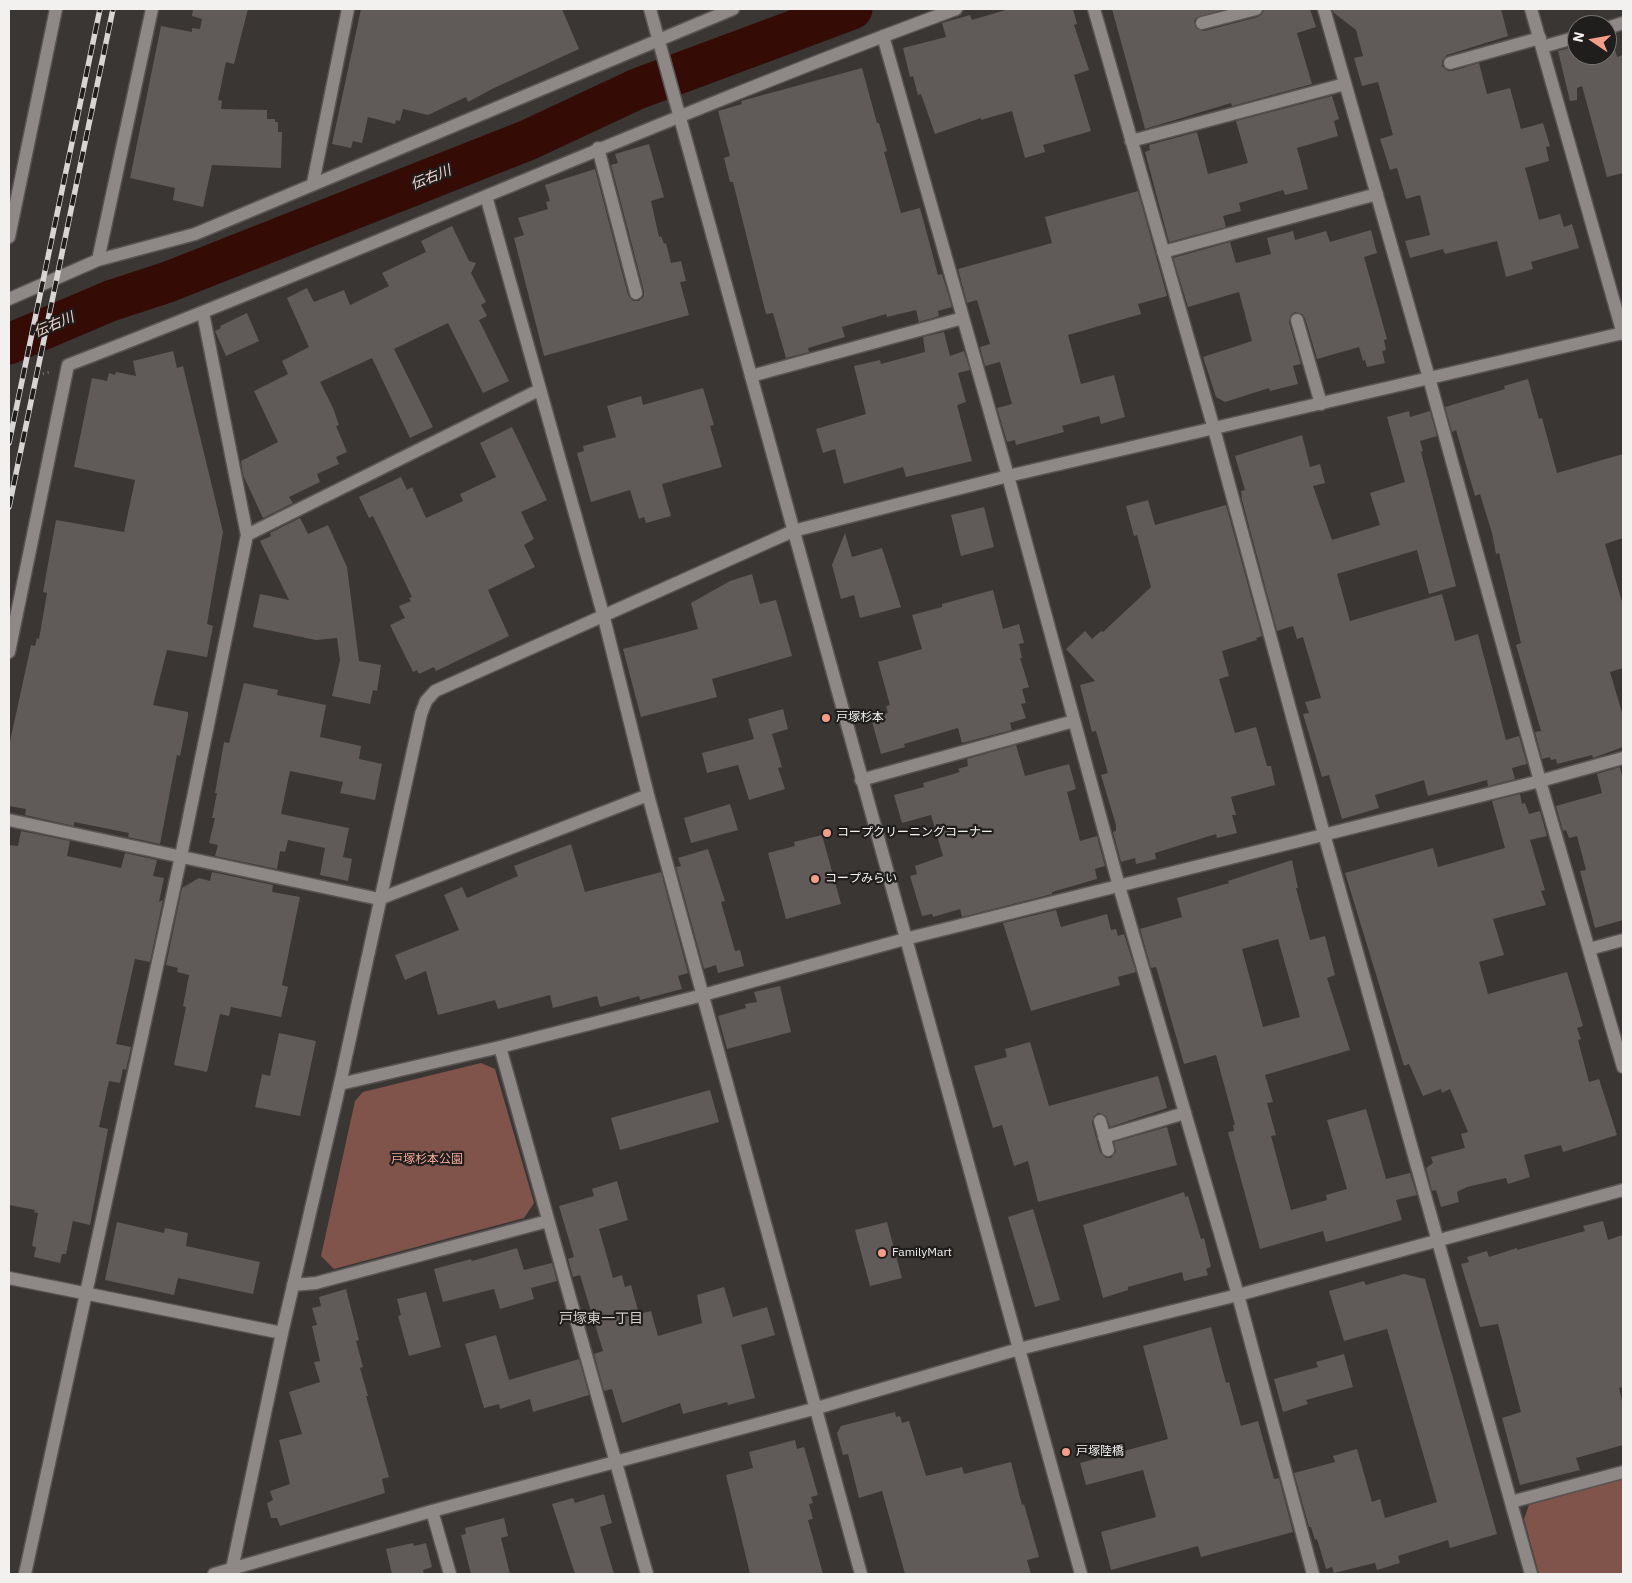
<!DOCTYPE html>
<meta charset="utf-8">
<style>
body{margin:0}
#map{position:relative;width:1632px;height:1583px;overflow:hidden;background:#3a3634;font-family:"IBM Plex Sans",sans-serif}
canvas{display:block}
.frame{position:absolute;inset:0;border:10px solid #f3f0f0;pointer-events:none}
.north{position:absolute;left:1567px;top:15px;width:50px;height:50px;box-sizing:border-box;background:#201e1d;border:1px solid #747271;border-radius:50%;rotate:282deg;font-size:14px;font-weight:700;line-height:20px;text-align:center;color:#f3f0f0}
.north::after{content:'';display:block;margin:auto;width:18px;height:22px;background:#f49e8a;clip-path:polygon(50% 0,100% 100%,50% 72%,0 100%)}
</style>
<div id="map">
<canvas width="1632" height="1583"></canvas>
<div class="frame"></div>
<div class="north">N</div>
</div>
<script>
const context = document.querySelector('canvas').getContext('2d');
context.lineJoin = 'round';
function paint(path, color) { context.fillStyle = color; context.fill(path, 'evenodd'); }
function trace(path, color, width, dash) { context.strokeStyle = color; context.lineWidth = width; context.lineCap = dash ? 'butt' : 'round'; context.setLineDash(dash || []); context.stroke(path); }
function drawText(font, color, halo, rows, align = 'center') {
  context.font = font + ' "IBM Plex Sans","Noto Sans JP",sans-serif'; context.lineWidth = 4.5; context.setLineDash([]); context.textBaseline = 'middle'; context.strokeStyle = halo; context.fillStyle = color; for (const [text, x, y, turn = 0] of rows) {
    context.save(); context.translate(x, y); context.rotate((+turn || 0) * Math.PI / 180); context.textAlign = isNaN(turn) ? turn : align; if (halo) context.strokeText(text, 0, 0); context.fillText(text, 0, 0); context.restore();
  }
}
paint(new Path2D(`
 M481 1063 495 1069 534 1203 524 1218 334 1269 321 1256 355 1101 363 1092Z
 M1623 1479V1574H1539L1524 1519 1529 1505Z`), '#80544a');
trace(new Path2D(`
 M9 344 110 301 168 282 528 140 637 89 852 9`), '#340c05', 41);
paint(new Path2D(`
 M193 9H248L234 64 226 62 218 100 222 101 221 109 267 110V119H275V122H278V132H282L281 168 212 165 203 207 173 200 175 188 130 178 161 26 192 32V28L200 29 202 19 192 16Z
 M361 9H562L579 49 492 89 468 102 466 97 428 115 403 109 400 121 396 120 395 124 368 117 362 143 353 141 351 148 332 144Z
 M1009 9H1073L1077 24 1074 25 1089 70 1074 75 1091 131 1043 145 1045 152 1025 158 1012 111 981 120V118L935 134 921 94 918 95 913 76 910 77 903 48 946 37 942 23 970 15 972 20Z
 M1112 9H1225L1196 18 1194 21 1196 28 1204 31 1258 17 1262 14 1264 9H1310L1316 27 1297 33 1312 84 1232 106 1231 103 1145 129Z
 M1332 9H1501L1508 36 1447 55 1442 61V66L1448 71H1452L1479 63 1487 94 1510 88 1521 129 1543 123 1550 146 1546 147 1549 161 1525 168 1539 220 1560 214 1564 227 1572 224 1579 248 1531 262 1533 269 1506 277 1497 241 1445 254 1443 249 1410 258 1405 241 1430 235 1420 195 1406 199 1397 168 1390 170 1380 139 1393 135 1378 82 1362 86 1354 58 1363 56 1356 30 1334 13Z
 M1614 45 1617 57 1623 55V173L1607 177 1582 86 1577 88V100L1570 101 1558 51 1577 46V55H1607V47Z
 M862 68 877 123H879L887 151 884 152 901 213 920 208 938 275 942 274 952 307 938 311 939 316 919 322 916 310 887 317 886 314 842 327 845 337 808 348 809 352 786 358 773 313 766 314 733 182H730L724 158 730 156 718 111 742 104 741 101Z
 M1332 96 1339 119 1334 121 1338 136 1297 148 1308 189 1285 195 1283 190 1239 203 1241 211 1223 216 1226 227 1169 242 1145 152 1150 150 1149 145 1197 132 1208 174 1248 163 1236 121Z
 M649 144 664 197 651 201 659 237 661 236 664 244 666 243 671 263 681 261 686 281 680 282 689 315 544 356 514 238 524 235 518 218 548 209 546 202 550 201 545 185 595 169 628 295 633 301H639L644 296V291L611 165 618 163 615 154Z
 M1138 191 1167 296 1138 304 1141 314 1068 335 1081 384 1114 375 1125 417 1101 424 1099 416 1062 426 1064 432 1016 445 1015 440 1007 442 997 408 1012 404 1000 362 985 366 980 347 990 344 977 300 967 303 958 269 1052 243 1045 217Z
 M452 226 469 261 476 263 471 273 486 302 481 305 487 316 479 320 509 381 483 393 448 323 394 349 433 427 410 438 372 358 320 382 333 408 339 425 336 426 347 452 336 457 339 464 317 474 320 482 289 497 293 503 263 518 243 475 241 461 278 442 254 391 288 374 282 361 309 347 287 298 307 288 314 302 344 290 350 305 389 286 382 273 426 252 421 241Z
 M1371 230 1377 253 1364 257 1387 339 1384 340 1386 350 1382 351 1385 363 1367 367 1365 360 1363 361 1359 347 1317 359 1305 318 1302 314 1295 312 1291 315 1289 322 1301 364 1293 366 1298 384 1270 391 1269 388 1225 402 1216 397 1203 357 1252 341 1239 292 1188 307 1173 258 1230 242 1236 263 1271 254 1267 238 1293 231 1295 240 1326 231 1330 242Z
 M247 313 259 341 226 356 215 331 221 328 220 326Z
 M944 332 950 356 964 351 970 370 958 373 966 402 957 405 972 461 906 477 903 467 844 484 835 449 823 453 816 429 866 414 854 366 880 360 881 364 925 352 923 337Z
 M173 351 177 368 183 366 223 532 207 624 213 626 207 657 167 650 153 705 188 712V716L180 756 177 755 160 844 128 837 129 833 74 822V826L25 815 26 809 9 806V746L31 645 35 646 37 638 39 639 47 593 43 592 56 520 124 532 135 480 74 467 92 378 107 381 109 373 115 375 116 372 136 376 133 361Z
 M1528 379 1539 419 1542 418 1557 473 1623 454V538L1605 544 1623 605V668L1610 672 1623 716V747L1593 758 1592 755 1557 764 1556 759 1551 760 1550 757 1542 759 1535 732 1541 731 1516 645 1521 643 1499 553 1496 554 1492 533 1480 494 1475 496 1456 430 1452 432 1445 407 1505 389 1504 386Z
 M703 388 714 425 710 426 722 467 662 484 671 516 646 523 644 517 639 519 630 490 591 502 577 453 584 451 583 446 616 437 607 406 641 396 643 405Z
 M1409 411 1410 417 1430 411 1437 436 1420 441 1423 451 1421 452 1456 586 1429 594 1417 550 1337 574 1350 621 1442 594 1455 641 1478 634 1506 740 1519 736 1527 764 1512 768 1515 779 1488 786 1487 780 1428 796 1424 780 1375 795 1379 808 1342 819 1329 775 1322 777 1303 714 1309 713 1305 702 1321 698 1303 637 1297 639 1293 626 1277 631 1242 500 1241 491 1245 490 1235 456 1302 435 1310 467 1320 464 1325 483 1313 486 1332 540 1380 525 1370 493 1405 482 1387 417Z
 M512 427 547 500 521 512 534 539 524 545 535 567 488 590 509 636 436 671 434 667 419 674 417 670 413 672 390 625 405 618 399 606 411 601 409 598 412 597 373 516 369 518 359 497 401 477 407 490 412 487 426 518 463 501 460 494 496 477 480 443Z
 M1148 500 1155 525 1226 505 1262 636 1256 638 1257 640 1222 651 1229 676 1219 679 1235 733 1256 727 1267 766H1271L1275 785 1231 797 1236 815H1232L1237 833 1217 838 1216 834 1155 853 1156 859 1136 864 1135 858 1121 862 1113 832 1116 831V825L1101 775 1108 773 1096 731 1092 732 1080 685 1095 681 1066 649 1085 631 1092 639 1101 631 1103 632 1151 587 1137 535 1134 536 1126 506Z
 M984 507 994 547 961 556 951 515Z
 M300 518 308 534 328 525 347 567 359 661 381 665 377 691 373 690 370 704 332 696 340 660 337 638 316 640 253 627 260 594 289 600 260 541 271 536 270 533Z
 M845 533 852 557 882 548 901 607 860 618 854 595 841 599 832 565Z
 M752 574 760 604 776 600 792 656 712 679 717 697 641 717 623 649 698 629 691 603 730 581Z
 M993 590 1003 629 1019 624 1024 643 1019 644 1022 658H1020L1029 687 1022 689 1026 703 1021 704 1026 718 1010 723 1012 730 962 743 958 728 904 744 905 747 881 754 871 718 888 713 886 706 890 705 878 662 922 649 912 615 942 607V604Z
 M244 683 278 690 277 695 326 705 320 737 361 746 359 759 382 764 375 800 340 793 343 782 290 771 281 814 349 828 343 857 352 859 348 881 320 875 325 848 288 840 285 852 280 851 277 869 215 856 218 845 209 843 215 818H212L217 793H215L224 742 229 743Z
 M783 709 788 729 772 734 782 767 778 768 785 789 749 800 738 765 707 773 702 753 754 739 748 719Z
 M1016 745 1025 776 1069 764 1076 789 1067 792 1080 841 1097 836 1105 866 1095 869 1097 879 1052 892V894L962 917 960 909 933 917 932 914 922 916 910 876 917 874 915 866 943 856 931 815 902 823 894 795 924 787 923 783 960 772 958 769 968 766 967 759Z
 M1620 767 1623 780V920L1595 928 1580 871 1586 870 1577 836 1569 838 1566 830 1563 831 1556 806 1602 793 1597 774Z
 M1520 794 1522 804 1525 803 1529 814 1540 811 1547 836 1530 840 1545 890 1541 891 1546 905 1493 919 1504 955 1479 962 1488 994 1567 972 1583 1026 1577 1028 1581 1039 1578 1040 1589 1082 1599 1079 1617 1135 1563 1152 1561 1145 1524 1155 1530 1177 1508 1184 1506 1178 1467 1187 1457 1192 1459 1202 1441 1207 1436 1190 1432 1191 1426 1168 1433 1163 1431 1157 1465 1148 1461 1134 1468 1132 1450 1089 1442 1093 1441 1089 1423 1096 1409 1064 1404 1066 1345 873 1433 848 1438 867 1505 848 1492 801Z
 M730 804 738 830 691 843 684 818Z
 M21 831 70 841 67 856 121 868 125 853 157 860 153 876 164 878 159 902 163 900 150 962 135 959 116 1044 131 1047 126 1070 123 1069 120 1083 109 1081 99 1127 108 1129 90 1225 73 1221 66 1254H62L60 1263 34 1257 36 1247 32 1246 38 1213 34 1212 35 1210 9 1205V845L18 846Z
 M822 835 841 904 786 919 768 853 795 846 794 842Z
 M571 844 585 892 661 872 688 973 678 976 682 989 640 1000 639 996 600 1007 597 996 553 1008 550 995 498 1009 495 1000 438 1015 426 971 405 980 395 955 459 930 444 895 462 887 467 898 518 876 514 866Z
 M708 849 725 901 721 902 735 951 740 950 744 966 718 973 716 965 704 969 676 867 681 866 678 858Z
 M1292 860 1298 888H1296L1310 940 1325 936 1335 975 1327 978 1350 1050 1265 1075 1273 1102 1267 1103 1276 1135 1271 1136 1291 1210 1327 1200 1326 1195 1347 1189 1327 1120 1366 1109 1386 1179 1410 1173 1417 1195 1396 1200 1402 1220 1326 1242 1323 1231 1260 1249 1228 1132 1234 1131 1233 1125H1235L1216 1055 1184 1064 1157 970 1156 967 1151 968 1140 929 1182 917 1177 898 1229 883 1228 881ZM1278 939 1300 1017 1263 1027 1242 949Z
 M212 872 273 885 272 892 300 897 282 985 288 987 281 1017 231 1007 229 1016 220 1014 207 1072 174 1065 186 1007 183 1006 189 975 177 972 178 968 166 965 182 888 199 878 210 881Z
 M1056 910 1061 927 1107 914 1111 930 1116 929 1118 936 1124 934 1136 972 1118 977 1120 985 1031 1011 1003 923Z
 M780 986 791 1032 727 1049 718 1016 746 1008 745 1004 757 1002 754 992Z
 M279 1033 316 1041 300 1116 255 1107 262 1074 270 1076Z
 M1030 1042 1049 1106 1158 1076 1167 1108 1110 1127 1106 1116 1098 1113 1094 1116 1092 1123 1100 1152 1106 1158H1111L1116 1152 1114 1142 1167 1127 1177 1165 1038 1202 1028 1161 1014 1166 1002 1125 993 1128 974 1066 1007 1057 1005 1049Z
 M710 1090 719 1122 620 1150 611 1118Z
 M617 1181 628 1220 599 1229 613 1278 622 1275 625 1287 631 1285 639 1314 651 1311 658 1336 702 1323 697 1295 724 1287 733 1317 767 1307 775 1335 741 1345 755 1398 728 1405 727 1402 683 1414 680 1403 622 1423 612 1389 604 1391 594 1354 603 1351 580 1275 573 1277 568 1259 574 1257 559 1206 594 1196 592 1189Z
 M1184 1192 1185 1197 1188 1196 1201 1239 1204 1238 1211 1267 1206 1269 1208 1275 1184 1281 1182 1272 1128 1287V1290L1103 1298 1083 1225Z
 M1033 1209 1060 1300 1035 1307 1008 1217Z
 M1603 1221 1608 1240 1623 1235V1387L1619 1388 1623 1405V1445L1576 1458 1580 1470 1520 1485 1502 1418 1521 1412 1510 1370 1498 1324 1480 1327 1461 1264 1469 1262 1467 1257 1487 1251 1489 1257 1517 1248V1250L1585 1231 1583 1226Z
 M117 1222 164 1233 165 1228 188 1233 186 1246 260 1262 253 1294 178 1278 174 1295 105 1280Z
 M887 1222 902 1278 870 1286 855 1230Z
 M517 1248 524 1270 552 1263 557 1281 531 1288 534 1299 500 1309 494 1289 443 1302 434 1269 471 1259 472 1261Z
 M1404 1274 1425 1279 1497 1534 1450 1548 1448 1540 1398 1556 1400 1563 1377 1570 1375 1563 1334 1573 1332 1567 1326 1569 1317 1539 1315 1540 1311 1527H1309L1294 1473 1335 1462 1333 1456 1357 1449 1372 1502 1380 1499 1385 1518 1437 1502 1387 1329 1344 1341 1329 1291 1364 1281 1366 1285Z
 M346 1289 359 1340 356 1341 363 1367 360 1368 368 1396H366L389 1477 382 1479 385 1493 280 1526 277 1518H271L267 1503 273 1500 270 1491 290 1484 279 1440 302 1434 289 1392 320 1382 314 1362 320 1361 312 1326 317 1325 312 1308 321 1306 319 1297Z
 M426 1292 441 1347 409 1356 398 1316 401 1315 397 1299Z
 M1211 1327 1226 1383 1229 1382 1241 1426 1258 1421 1274 1479 1279 1478 1293 1532 1201 1557 1198 1546 1111 1570 1101 1532 1156 1517 1143 1470 1086 1485 1080 1463 1168 1439 1143 1346Z
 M496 1335 509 1380 579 1359 589 1395 533 1412 530 1399 500 1409 499 1404 484 1408 465 1344Z
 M1344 1354 1353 1387 1306 1400 1308 1404 1283 1412 1274 1379 1318 1367 1316 1362Z
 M895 1412 896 1417 900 1416 902 1423 909 1421 926 1476 962 1467 964 1474 1011 1462 1022 1505 1024 1504 1039 1557 1027 1560 1031 1574H905L882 1491 859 1498 848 1454 843 1455 837 1433 841 1426Z
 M795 1440 797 1449 804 1447 818 1495 811 1497 813 1503 809 1504 813 1519 808 1520 823 1574H750L726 1475 753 1468 749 1452Z
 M604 1494 612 1523 600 1527 614 1574H575L552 1504 573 1498 575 1503Z
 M504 1518 508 1536 501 1538 510 1574H471L461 1535 466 1534 465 1528Z
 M413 1543 414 1546 426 1543 432 1567 423 1570 424 1574H392L386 1549Z`), '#605b59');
const service = new Path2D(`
 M1202 23 1256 9
 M1450 63 1540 38
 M598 148 636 293
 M1297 320 1321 404
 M1100 1121 1108 1150
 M1104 1137 1185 1113`);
const minor = new Path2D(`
 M1094 9 1214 429 1324 834 1531 1574
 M1324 9 1429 378 1540 781 1623 1067
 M1531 9 1623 334
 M1607 28 1623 23
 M883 36 1008 476 1119 886 1238 1295 1313 1574
 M1542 47 1577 37
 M1131 141 1345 84
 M313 183 348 9
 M486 196 603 614 648 795 861 1574
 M1163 252 1377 194
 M98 260 152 9
 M9 299 98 260 195 234 733 9
 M751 376 963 318
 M247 535 539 390
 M9 652 68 365C366 251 657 119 956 9
 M861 780 1074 721
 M9 820 379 899 648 795
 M1589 949 1623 940
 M500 1047 647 1574
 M340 1084 500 1047 703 995 905 939 1540 781 1623 758
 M9 1278 282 1333
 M293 1285 316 1283 548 1221
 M1511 1502 1623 1472
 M432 1511 450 1574
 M25 1574 181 856 247 535 203 313
 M214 1574 432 1511 817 1408 1019 1349 1238 1295 1623 1190`);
const tertiary = new Path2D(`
 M650 9 1081 1574
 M9 237 56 9
 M234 1574 232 1569 282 1333 340 1084 421 714 426 701 435 691 793 531 1008 476 1623 333`);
trace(service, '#585453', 15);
trace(minor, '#585453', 15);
trace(tertiary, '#585453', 15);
trace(new Path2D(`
 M38 375 49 372`), '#7a7775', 3, [1, 4]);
trace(service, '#8e8887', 12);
trace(minor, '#8e8887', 12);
trace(tertiary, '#8e8887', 12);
const rail = new Path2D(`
 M9 443 100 9
 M9 507 113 9`);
trace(rail, '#d8d5d5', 5.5);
trace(rail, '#201e1d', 4, [11]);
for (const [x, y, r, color] of [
 [826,718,5,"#f49e8a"],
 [827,833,5,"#f49e8a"],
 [815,879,5,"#f49e8a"],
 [882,1253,5,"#f49e8a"],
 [1066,1452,5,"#f49e8a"]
]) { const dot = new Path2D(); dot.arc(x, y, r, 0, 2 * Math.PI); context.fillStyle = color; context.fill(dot); trace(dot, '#201e1d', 2); }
drawText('12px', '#f3f0f0', '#201e1d', [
 ["戸塚杉本",836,718],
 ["コープクリーニングコーナー",837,833],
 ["コープみらい",825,879],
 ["FamilyMart",892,1253],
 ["戸塚陸橋",1076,1452]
], 'left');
drawText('12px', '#f8a997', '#201e1d', [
 ["戸塚杉本公園",427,1160]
]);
drawText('italic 14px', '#f5d4cc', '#201e1d', [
 ["伝右川",431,178,-22],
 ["伝右川",54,325,-23]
]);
drawText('14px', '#d3cdcb', '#201e1d', [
 ["戸塚東一丁目",601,1319]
]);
</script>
